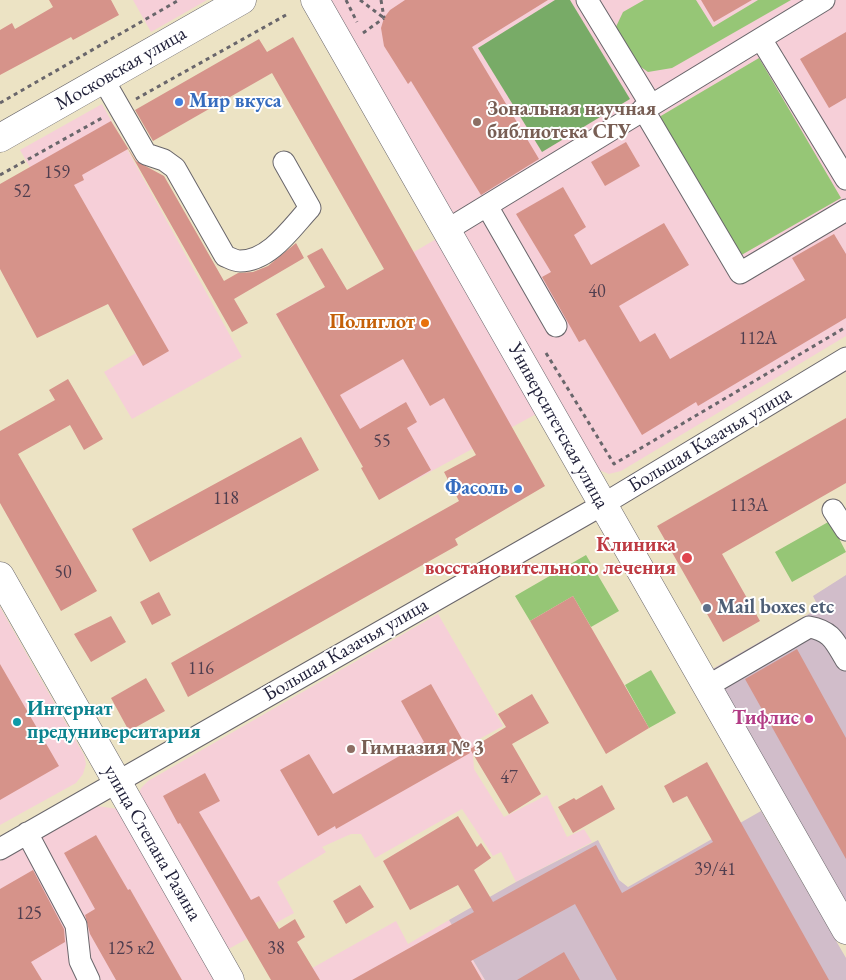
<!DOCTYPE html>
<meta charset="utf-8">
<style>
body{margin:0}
canvas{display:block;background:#ece3c4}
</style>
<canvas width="846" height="980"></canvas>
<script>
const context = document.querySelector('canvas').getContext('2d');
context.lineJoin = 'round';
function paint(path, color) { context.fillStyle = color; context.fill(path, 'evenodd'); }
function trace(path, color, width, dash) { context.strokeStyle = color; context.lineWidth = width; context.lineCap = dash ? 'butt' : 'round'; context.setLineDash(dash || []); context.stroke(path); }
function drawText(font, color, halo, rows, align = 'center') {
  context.font = font + ' "EB Garamond",serif'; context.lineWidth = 4; context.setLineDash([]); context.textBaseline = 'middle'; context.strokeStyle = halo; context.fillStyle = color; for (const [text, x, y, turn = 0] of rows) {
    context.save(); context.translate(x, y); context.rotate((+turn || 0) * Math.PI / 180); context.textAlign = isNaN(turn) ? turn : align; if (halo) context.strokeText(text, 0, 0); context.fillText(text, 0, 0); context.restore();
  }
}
paint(new Path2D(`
 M133 0H207L151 32Z
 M330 0H846V336L621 471 609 474 599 470Z
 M102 104 242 357 132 419 104 372 136 353 20 150Z
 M438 238 538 413 397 490 372 448 357 457 276 314 319 290 327 302Z
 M0 607 84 755 86 764 83 774 76 783 0 825Z
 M438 614 503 726 474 742 473 755 474 769 504 817 547 795 567 837 584 829 592 842 516 882 501 852 493 856 462 809 375 858 361 834H351L322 847 326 852 277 882 294 913 223 952 138 797 141 788 148 781Z
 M96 806 119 809 220 980H0V861Z
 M449 920 485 980H291L396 921 408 944Z`), '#f6cfd8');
paint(new Path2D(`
 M846 575V904L709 671 819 608 813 596Z
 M761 811 846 958V980H485L449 920 516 882 598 840 619 880 628 887Z`), '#d1bdca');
paint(new Path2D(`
 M644 0H696L713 27 758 0H791L672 68 648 72 631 60 614 31 623 12Z
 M759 58 841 198 738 257 654 120Z
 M830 521 846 552 792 582 775 552Z
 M586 555 619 611 591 627 573 596 530 621 515 596Z
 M651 670 676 713 649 728 625 685Z`), '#96c676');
paint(new Path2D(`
 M555 0H570L630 99 542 152 478 48Z`), '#78ab67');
paint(new Path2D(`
 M49 0H111L119 15 73 40 71 37 0 75V30L12 23 15 29 53 7Z
 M405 0H548L472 47 539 159 481 195 411 81 408 84 384 46 381 28 384 18 390 10Z
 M701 0H752L714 22Z
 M846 32V98L829 108 800 59Z
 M293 37 545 486 455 539 458 545 188 697 171 663 459 501 444 472 476 455 444 398 430 406 403 359 340 395 360 429 406 402 417 422 407 428 431 470 379 500 361 468 363 467 276 314 325 287 307 256 322 248 347 290 384 269 272 73 153 141 135 110 259 39 267 52Z
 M111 121 136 161 164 176 224 281 238 273 253 272 268 266 296 243 304 258 234 299 248 323 232 332 128 149 82 175 84 180 74 185 169 351 143 366 108 304 37 338 0 269V184Z
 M626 142 640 166 605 186 591 162Z
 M563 187 586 227 574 235 591 265 664 223 689 265 619 306 640 342 655 333 670 359 805 280 792 258 834 234 846 254V318L698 406 696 402 642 435 585 339 579 342 542 277 551 272 516 214Z
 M68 379 103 439 84 450 70 425 18 454 97 591 61 611 0 503V431L55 400 49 390Z
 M846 418V483L722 554 760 621 723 642 657 526Z
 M301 437 319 470 150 562 132 529Z
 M159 592 171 615 152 625 140 602Z
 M573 596 649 728 606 754 530 621Z
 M111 616 126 642 91 662 74 634Z
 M797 649 846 738V859L745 679Z
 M0 664 59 766 0 800Z
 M146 678 165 711 129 731 111 698Z
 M431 684 470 753 336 829 335 826 318 836 280 770 309 754 333 794 424 742 401 701Z
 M532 694 549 723 512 744 541 794 509 814 470 749 506 727 498 714Z
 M707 762 829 980H617L575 904 471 961 482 980H352L474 912 458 885 410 910 383 861 458 816 477 847 481 843 491 858 474 870 493 902 596 845 622 893 713 842 687 796 673 803 664 786Z
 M205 773 220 801 199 812 251 900 259 896 279 929 295 919 305 937 297 942 320 980H271L180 823 178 824 163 796Z
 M602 785 615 809 573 833 558 807 574 798 576 800Z
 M96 835 128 890 130 889 182 980H116L90 934 85 915 95 909 64 853Z
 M33 870 64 929 65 942 31 962 42 980H0V889Z
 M360 885 374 907 346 924 333 901Z
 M564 952 580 980H517Z`), '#d6938a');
const minor = new Path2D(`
 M587 0 651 105
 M761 39 846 179
 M103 79 146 154 164 160 175 168 225 256C230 258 235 261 240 261 270 261 292 227 310 208L284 162
 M643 109 740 273 846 210
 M487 206 556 326
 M447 230 824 0
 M833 510 846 530
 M706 687 809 627C832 631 835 642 846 660
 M27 833 76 925 80 961 89 980
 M0 849 602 505 846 358`);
const major = new Path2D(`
 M315 0 846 930
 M0 138 242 0
 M0 576 230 980`);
trace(minor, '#69666b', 23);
trace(major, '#69666b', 29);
trace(new Path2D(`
 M346 0 357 22
 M360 0 384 18
 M381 0 384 18
 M363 33 384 18
 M136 99 286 15
 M0 103 179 0
 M0 175 102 118
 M546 353 614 464 846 327`), '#69666b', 3, [4, 4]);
trace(minor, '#fff', 21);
trace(major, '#fff', 28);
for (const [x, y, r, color] of [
 [179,102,5,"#3f7fe0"],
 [477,122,5,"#8d6e63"],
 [425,323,5,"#e8710a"],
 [518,489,5,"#3f7fe0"],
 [687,558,6,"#e0444e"],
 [707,608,5,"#5c6f8a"],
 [809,719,5,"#d1479c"],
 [17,722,5,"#0f9aa8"],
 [351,749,5,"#8d6e63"]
]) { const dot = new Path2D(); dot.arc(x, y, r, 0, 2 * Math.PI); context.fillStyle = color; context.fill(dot); trace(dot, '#fff', 2); }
drawText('18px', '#4f3e4f', null, [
 ["159",57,173],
 ["52",22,192],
 ["40",597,292],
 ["112А",758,339],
 ["55",382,442],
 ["118",226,499],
 ["113А",749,506],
 ["50",63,573],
 ["116",201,669],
 ["47",509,778],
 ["39/41",715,870],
 ["125",29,914],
 ["125 к2",131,949],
 ["38",276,949]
]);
drawText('20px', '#22223b', '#fff', [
 ["Московская улица",121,69,-30],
 ["Университетская улица",558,426,61],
 ["Большая Казачья улица",710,440,-31],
 ["Большая Казачья улица",346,650,-30],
 ["улица Степана Разина",152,843,60]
]);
drawText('bold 20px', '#366cbe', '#fff', [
 ["Мир вкуса",189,102],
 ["Фасоль",508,489,"right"]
], 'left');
drawText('bold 20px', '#785e54', '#fff', [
 ["Зональная научная",487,110],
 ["библиотека СГУ",487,133],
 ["Гимназия № 3",361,749]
], 'left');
drawText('bold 20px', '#c56008', '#fff', [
 ["Полиглот",415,323]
], 'right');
drawText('bold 20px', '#be3a42', '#fff', [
 ["Клиника",676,546],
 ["восстановительного лечения",676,569]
], 'right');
drawText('bold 20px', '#4e5e75', '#fff', [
 ["Mail boxes etc",717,608]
], 'left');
drawText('bold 20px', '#0d838f', '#fff', [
 ["Интернат",27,710],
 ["предуниверситария",27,733]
], 'left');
drawText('bold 20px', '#b23c85', '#fff', [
 ["Тифлис",799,719]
], 'right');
</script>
